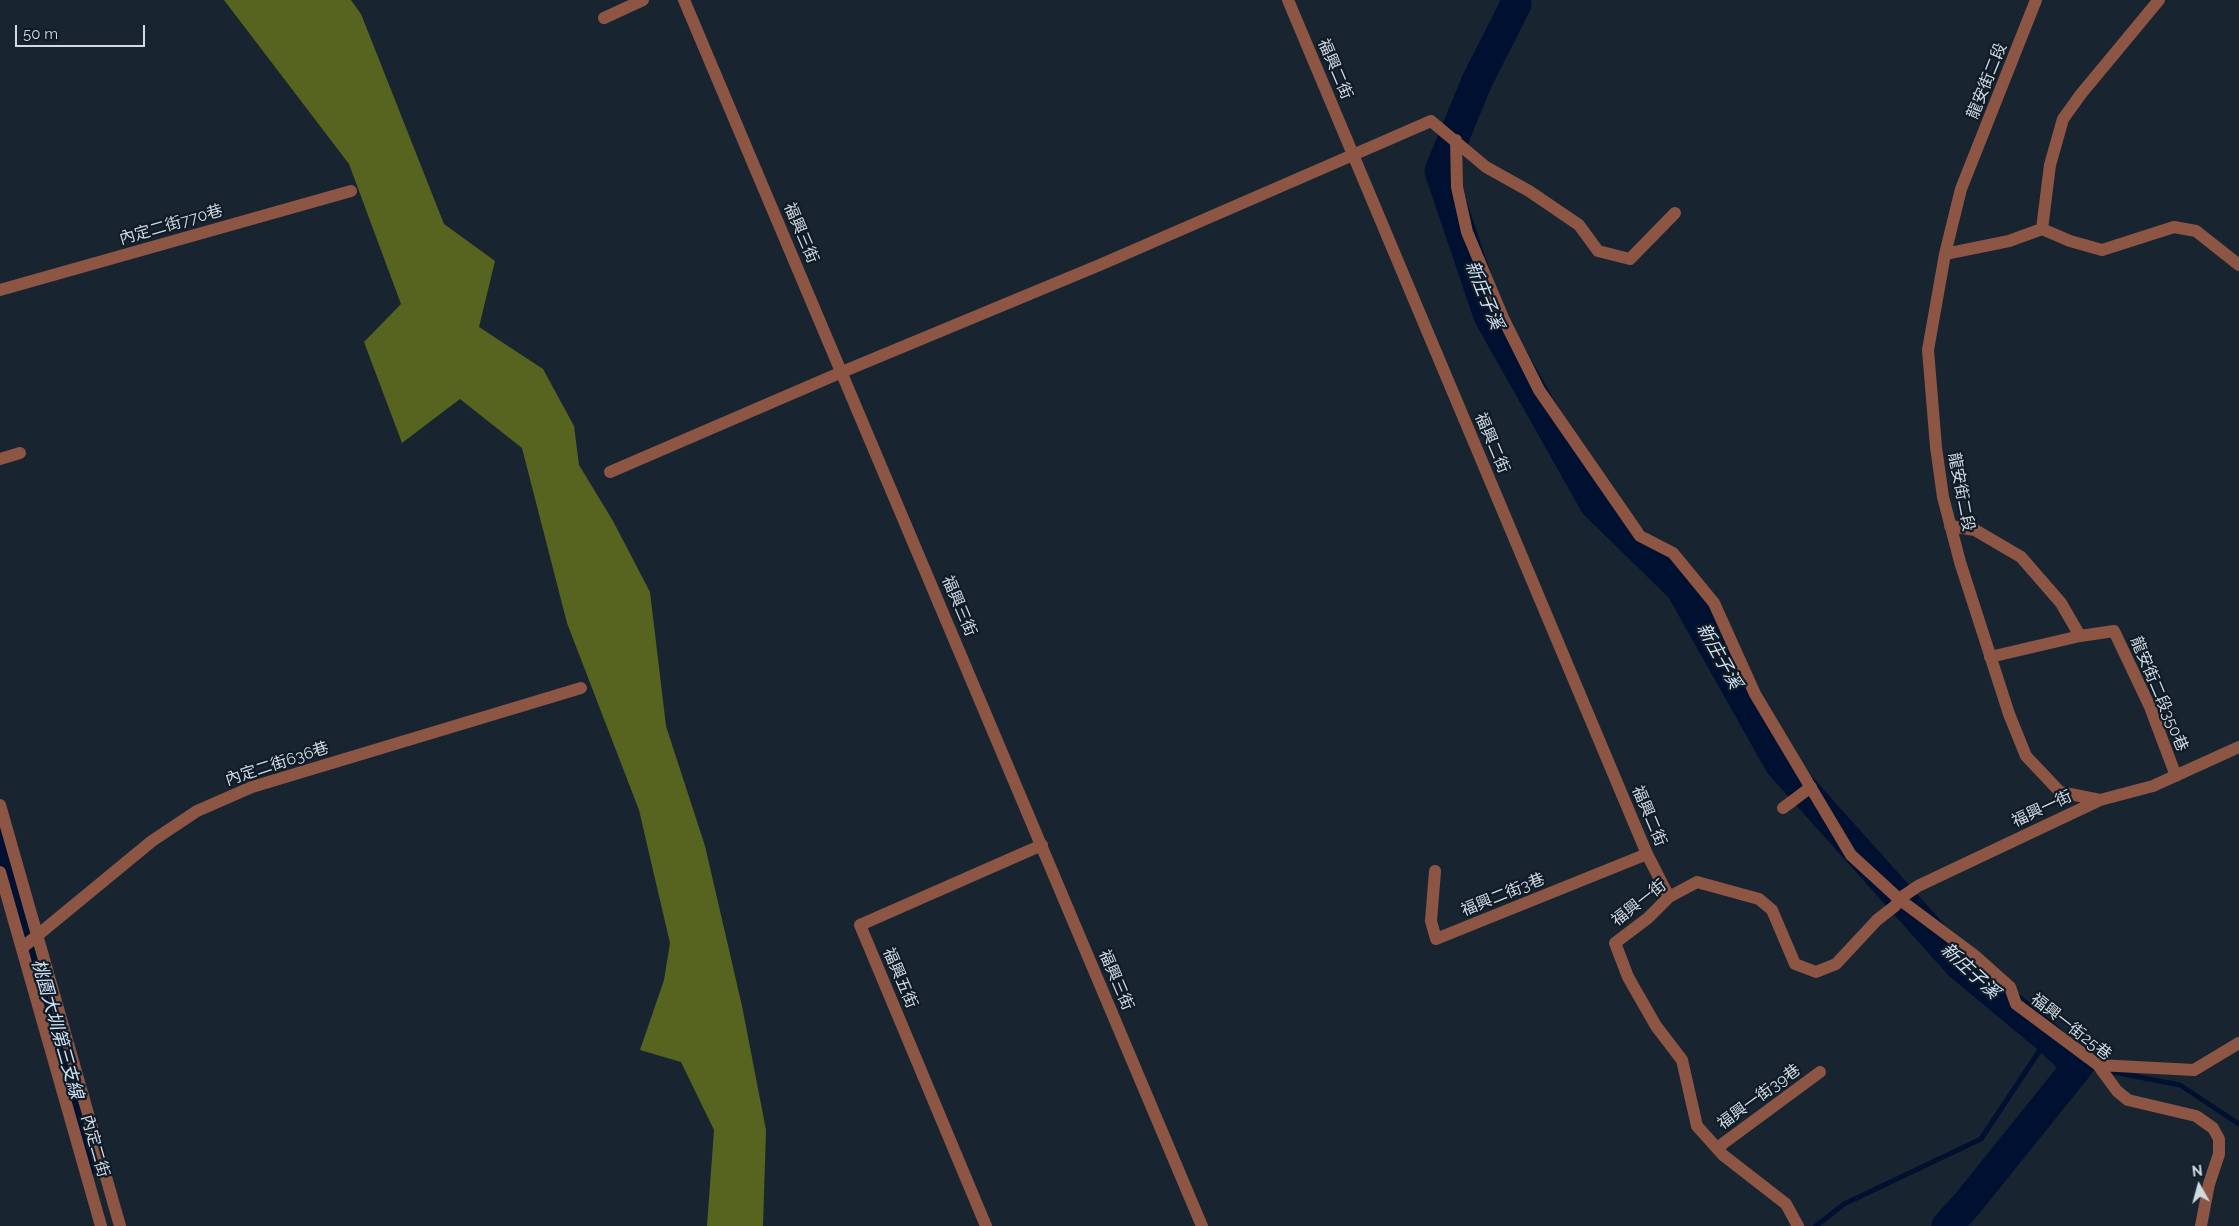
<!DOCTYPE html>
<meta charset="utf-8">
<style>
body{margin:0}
#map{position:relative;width:2239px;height:1226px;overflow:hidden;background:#182531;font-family:Raleway,sans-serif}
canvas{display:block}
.north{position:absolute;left:2174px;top:1161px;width:50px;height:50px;-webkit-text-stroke:4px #0f1c27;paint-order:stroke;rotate:353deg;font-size:14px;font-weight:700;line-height:20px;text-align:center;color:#d1d9e1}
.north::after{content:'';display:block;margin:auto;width:18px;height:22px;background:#d1d9e1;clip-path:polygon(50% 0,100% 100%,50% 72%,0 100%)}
.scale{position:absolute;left:15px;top:25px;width:130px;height:22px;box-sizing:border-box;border:2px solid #d1d9e1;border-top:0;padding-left:6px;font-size:15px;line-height:18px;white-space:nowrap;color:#d1d9e1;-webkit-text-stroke:4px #0f1c27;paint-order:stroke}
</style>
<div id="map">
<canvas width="2239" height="1226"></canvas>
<div class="north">N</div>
<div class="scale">50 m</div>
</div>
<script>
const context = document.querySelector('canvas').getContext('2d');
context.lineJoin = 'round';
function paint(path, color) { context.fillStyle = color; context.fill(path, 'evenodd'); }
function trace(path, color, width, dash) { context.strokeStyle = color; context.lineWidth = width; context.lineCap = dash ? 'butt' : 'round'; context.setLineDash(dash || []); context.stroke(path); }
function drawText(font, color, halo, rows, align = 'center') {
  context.font = font + ' Raleway,"Noto Sans TC",sans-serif'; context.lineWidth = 4.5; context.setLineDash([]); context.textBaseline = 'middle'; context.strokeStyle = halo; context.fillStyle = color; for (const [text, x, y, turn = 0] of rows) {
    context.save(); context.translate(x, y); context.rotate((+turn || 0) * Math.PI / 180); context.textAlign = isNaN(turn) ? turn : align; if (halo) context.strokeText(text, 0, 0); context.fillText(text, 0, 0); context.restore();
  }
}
paint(new Path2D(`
 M224 0H351L361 14 444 224 495 261 479 327 543 369 574 426 579 465 613 521 650 592 666 726 705 846 742 1006 766 1130 763 1226H707L714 1130 681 1062 640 1050 664 980 670 943 639 810 567 623 522 448 460 399 402 443 364 342 401 304 349 164Z`), '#57641f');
trace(new Path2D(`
 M2078 1066 2097 1069
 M2108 1071 2180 1085 2239 1124
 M1816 1226 1844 1204 1981 1139 2048 1038`), '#001030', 5);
trace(new Path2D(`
 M0 831 96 1165`), '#001030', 19);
trace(new Path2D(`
 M1515 0 1516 4 1477 81 1440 171 1489 316 1595 504 1681 588 1780 764 1959 964 2048 1038 2078 1066 1967 1204 1947 1226`), '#001030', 31);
trace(new Path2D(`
 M684 0 1202 1226
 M1288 0 1647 854 1669 897
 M2036 0 1961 189 1945 254 1928 350 1936 447 1943 497 1960 562 2009 714 2026 756 2060 792 2100 800 2153 786 2239 747
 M604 18 643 0
 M1456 140 1457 187 1467 232 1504 320 1539 390 1640 536 1673 553 1714 603 1755 694 1851 855 1899 899 1974 955 2010 987 2016 1004 2098 1065 2117 1091 2128 1100 2196 1116 2213 1128 2219 1139V1154L2209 1184 2201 1226
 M2042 229 2050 165 2063 119 2081 94 2159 0
 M1945 254 2009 241 2042 229 2070 241 2102 250 2174 227 2196 231 2239 265
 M0 290 351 191
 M0 459 20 453
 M610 472 842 372 1102 264 1431 121 1486 167 1529 191 1579 225 1598 251 1630 259 1675 213
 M1950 526 1975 530 2021 557 2061 603 2080 636
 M1990 657 2080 636 2114 631 2150 707 2176 776
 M0 805 120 1226
 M1783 808 1811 787
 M1435 871 1431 921 1436 939 1647 854
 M0 872 101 1226
 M22 948 152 841 197 811 252 787 581 688
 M2098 1065 2194 1070 2239 1043
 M1717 1148 1820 1072
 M986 1226 860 925 1042 845
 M1798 1226 1786 1204 1723 1155 1697 1126 1682 1060 1656 1026 1628 977 1615 943 1648 918 1669 897 1697 882 1759 899 1772 910 1795 964 1816 972 1836 964 1877 920 1895 906 1899 899 1918 886 2100 800`), '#8d5544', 12);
drawText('16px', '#d1d9e1', '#0f1c27', [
 ["福興二街",1335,69,67],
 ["龍安街二段",1987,81,-68],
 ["內定二街770巷",171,225,-16],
 ["福興三街",801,233,67],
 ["福興二街",1492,443,67],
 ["龍安街二段",1961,492,79],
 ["福興三街",959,606,67],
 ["龍安街二段350巷",2159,694,67],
 ["內定二街636巷",277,764,-18],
 ["福興一街",2042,809,-25],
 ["福興二街",1649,816,67],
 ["福興二街3巷",1503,895,-22],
 ["福興一街",1639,903,-38],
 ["福興五街",900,978,67],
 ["福興三街",1116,980,67],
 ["福興一街25巷",2071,1027,38],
 ["福興一街39巷",1759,1097,-36],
 ["內定二街",95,1146,74]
]);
drawText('italic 18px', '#d3e1f3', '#0f1c27', [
 ["新庄子溪",1484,295,68],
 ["新庄子溪",1719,656,61],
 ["新庄子溪",1970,971,43],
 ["桃園大圳第三支線",57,1029,74]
]);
</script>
